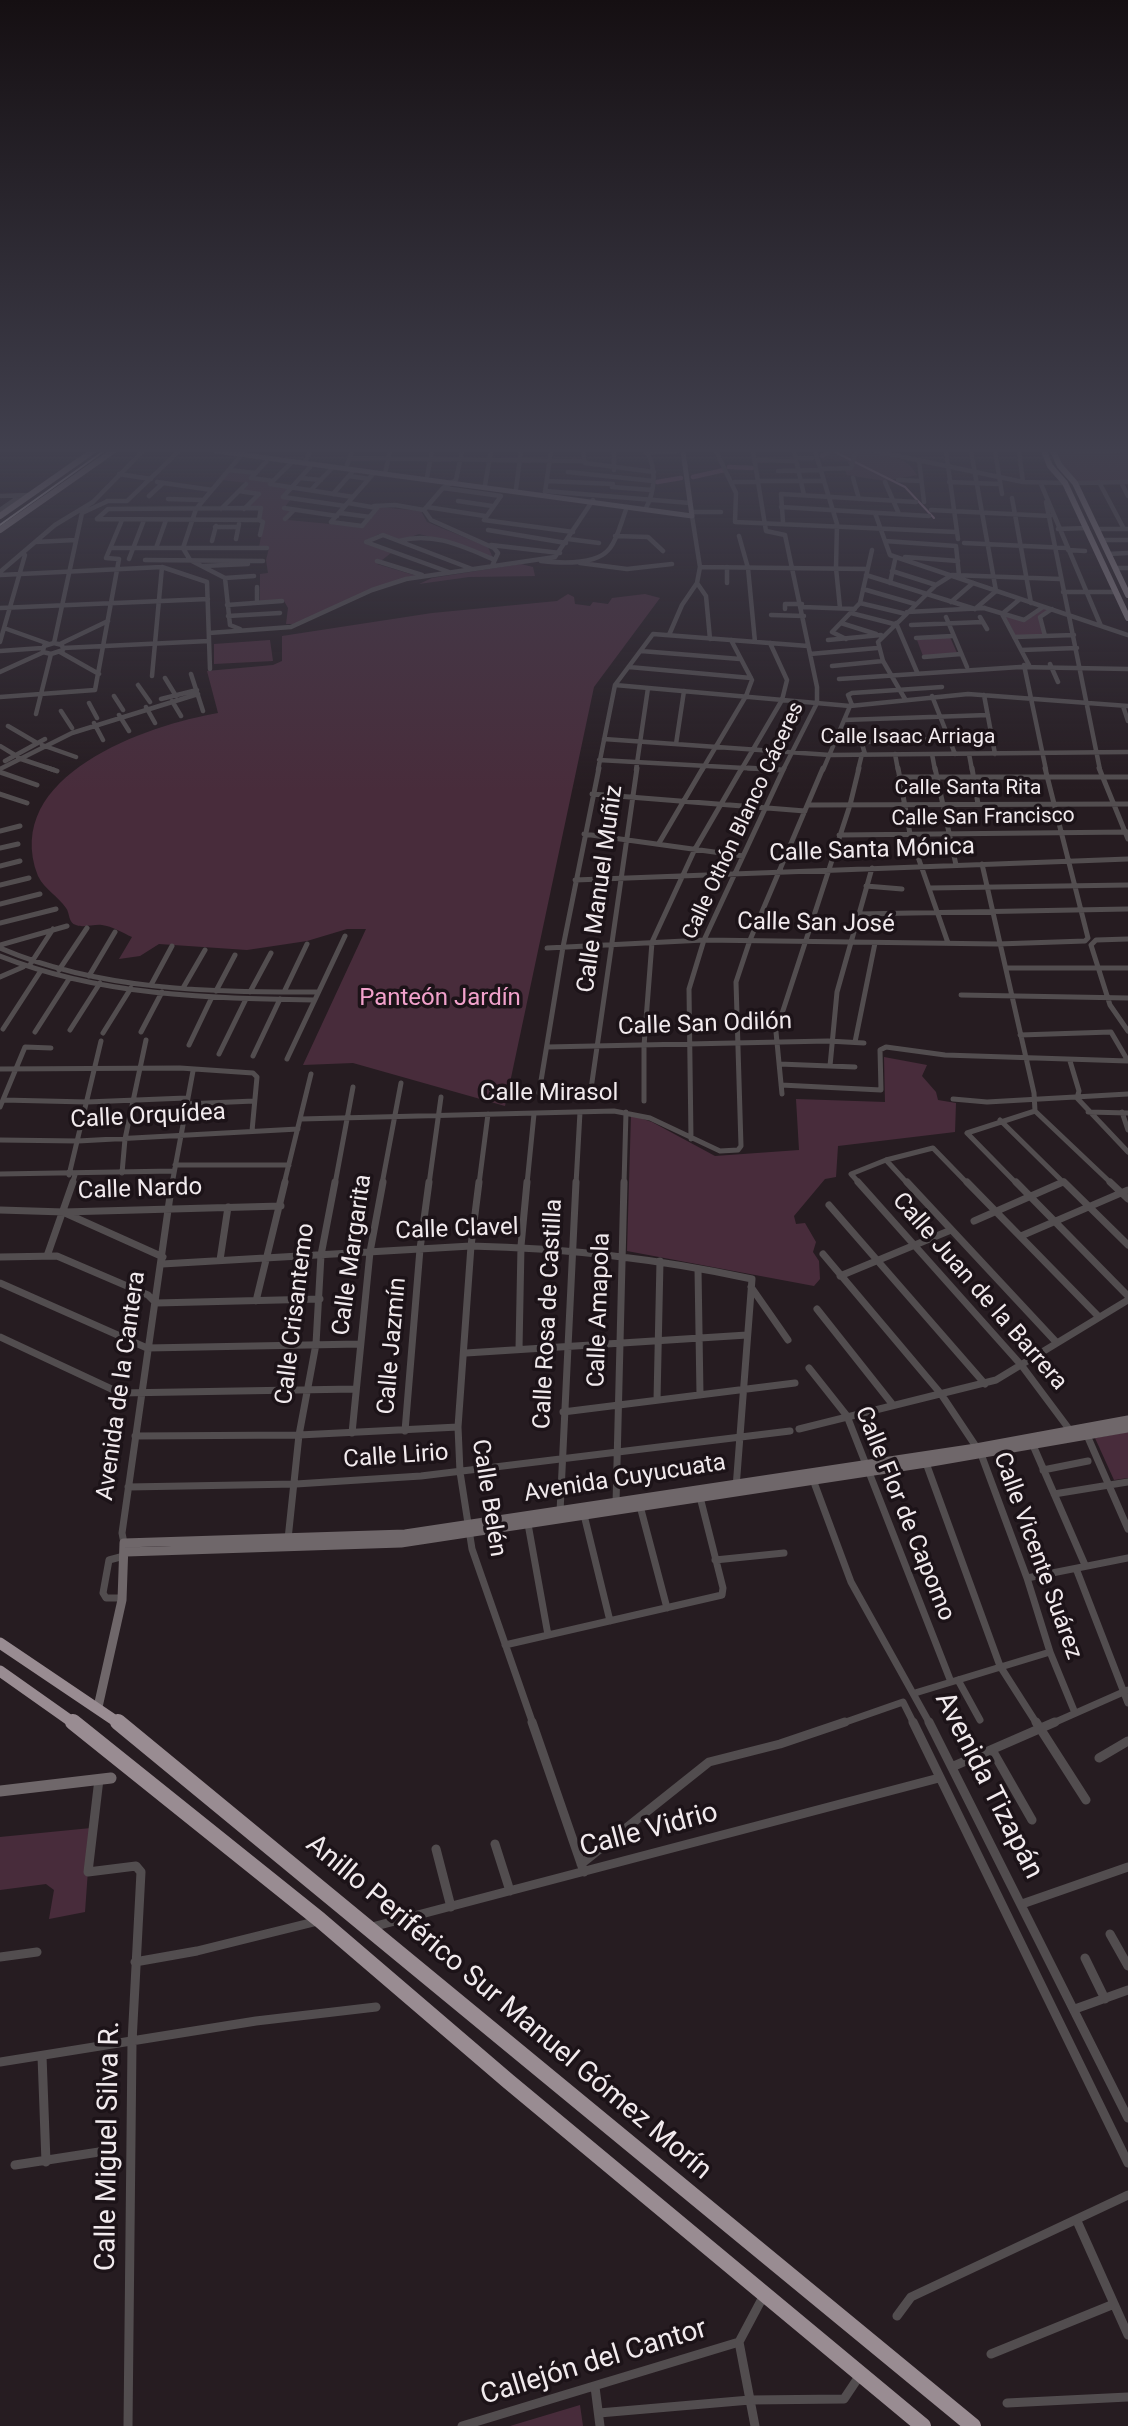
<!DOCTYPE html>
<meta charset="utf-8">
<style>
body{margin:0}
canvas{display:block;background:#261c21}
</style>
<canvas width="1128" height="2426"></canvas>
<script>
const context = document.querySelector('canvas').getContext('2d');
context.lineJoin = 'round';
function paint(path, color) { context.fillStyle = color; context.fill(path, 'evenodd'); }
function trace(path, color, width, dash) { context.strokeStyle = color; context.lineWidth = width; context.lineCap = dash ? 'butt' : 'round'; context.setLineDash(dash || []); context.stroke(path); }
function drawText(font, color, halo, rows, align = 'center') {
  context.font = font + ' Roboto,sans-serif'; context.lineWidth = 7; context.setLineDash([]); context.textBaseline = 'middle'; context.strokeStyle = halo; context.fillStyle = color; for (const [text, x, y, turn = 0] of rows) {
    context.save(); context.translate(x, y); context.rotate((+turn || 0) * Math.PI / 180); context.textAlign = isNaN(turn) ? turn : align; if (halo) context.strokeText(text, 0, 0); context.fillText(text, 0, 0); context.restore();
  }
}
paint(new Path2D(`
 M831 451C861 451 905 450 917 475L885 481 847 475 845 470 850 466 847 461 821 459Z
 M1057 451 1122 454V451H1128V481H1076L1063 466Z
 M230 471 255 474 251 478 290 488 282 497 291 499 284 508 296 510 288 520 362 527 380 507 421 511 427 522 488 547 493 558 454 543 419 534 399 541 379 534 363 542 391 553 377 564 417 576 396 581 293 624H286L288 608 284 601H260V574L268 573 266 560 269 548 259 547 264 521 260 519 262 508H246L260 495 241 491 247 483 222 480Z
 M521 564 533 567 535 576 469 577 419 584 432 578Z
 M568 594 574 597 575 604 590 606 593 602 608 604 612 598 645 594 660 598 594 687 505 1106 353 1063 303 1065 366 929H347L307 941 247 950 159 944 140 956 119 959 132 937C123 933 112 926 102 925 94 924 83 928 76 925 68 923 70 913 66 908 58 896 45 890 38 876 0 775 148 725 218 713L207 671 273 665 282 661V636L432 613 557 601Z
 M1043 608 1048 610 1039 617 1043 636 1016 637 1005 615 1026 621Z
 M950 637 957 653 923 656 917 640Z
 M270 640 273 661 214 664V644Z
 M884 1057 927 1065 922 1076 936 1092 938 1100 956 1103 955 1132 838 1146 836 1177 825 1179 794 1216 796 1224 805 1223 816 1242 813 1252 819 1261 820 1279 814 1286 627 1251 631 1115 652 1122 715 1156 799 1150 796 1099 885 1102Z
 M1128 1432V1478L1114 1480 1095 1438Z
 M91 1828 85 1912 49 1919 54 1890 46 1884 0 1890V1837Z
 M580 2405 583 2426H510Z`), '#482c3b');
trace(new Path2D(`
 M833 451 905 487 934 518`), '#a07a8e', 2);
trace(new Path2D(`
 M822 456 830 451
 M729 467 752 468
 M693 477 724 470
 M657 482 681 478`), '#7d4a65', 4.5);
trace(new Path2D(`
 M583 451 585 463 654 472
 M614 451V470
 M646 451C657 467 655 491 646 508
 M716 451 736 493 735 522 956 532
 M753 451 766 531 785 535 817 687V703L783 770
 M794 451 804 495
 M815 451 837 524 836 568 840 608
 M875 451 1023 482 1065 483
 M946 451 958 539
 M971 451 996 591 975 609
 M995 451 1002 494
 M1019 451 1023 482
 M1078 451H1119
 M646 453 678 451
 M350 458 582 461
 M796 458H812
 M306 460 310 451
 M754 460 796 461
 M919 460 924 502
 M347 465 352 451
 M820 469 851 468 856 451
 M229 470 256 473
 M778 471 820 470
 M568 472 653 481
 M119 474 151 479
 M385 474 390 451
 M349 476 369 479
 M427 477 432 451
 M251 478 266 462
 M251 478 273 481
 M300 478 321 480
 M853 478 859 499
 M898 480 921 481
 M547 481 613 484
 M758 481H824
 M157 482 212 490
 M734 482H758
 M885 482 899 514
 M949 482 999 484
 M1099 482 1124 529
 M1121 482 1128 496
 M1075 483 1128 482
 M270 484 353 497
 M270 484 292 462
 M1041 484 1101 626
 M485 485 491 451
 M612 487 652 490
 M443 488 501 496 484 520 573 532
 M516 489 521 451
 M311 490 333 467
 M239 491 259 494
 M545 491 690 503
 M545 492 551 451
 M333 494 354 470
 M0 496 30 495
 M149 496 163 483
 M283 497 345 506
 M283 497 310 467
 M1012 498 1031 603
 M168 499 203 500
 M107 501H127L179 451
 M458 501 492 506
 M1046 502 1100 770
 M374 506 395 505 424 510
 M427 507 485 516
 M781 507 929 516
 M284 508 337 516
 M221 509 246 484
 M244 509 259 494
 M0 510 20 496
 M424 510 431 520 494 548 498 553 492 566
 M424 510 443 488 456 480 462 451
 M931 510 1050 516
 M691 512H721
 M340 513 370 517
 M875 513 890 555 1128 635
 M97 519 108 509 261 508 259 520 263 522 260 535
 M97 519 259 520
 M285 519 294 510
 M331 522 362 526 377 508 348 503
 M331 522 374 473
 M783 522 781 494 916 502
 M215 527H238
 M1058 529 1087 528
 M1097 529H1128
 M488 530 566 543
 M615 536 648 537 663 551
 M739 536 748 568 755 642
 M236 539 239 524
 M568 539 599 543
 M1102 540H1128
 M212 541 216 526
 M399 541C433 531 464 547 495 560
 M885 541 956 546 959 575
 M35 542 75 540
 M366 542 383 535 472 569
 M366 542 449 572
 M964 543 1067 548
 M491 545 560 553
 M111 548H267
 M156 548 166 520
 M1068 550 1085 551
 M1108 554 1128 553
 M905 557 958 561
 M129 559 144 520
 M145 560 263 561
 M377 561 422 575
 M541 561C560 563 597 566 610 548 618 538 622 519 627 507
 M580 563 627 569 672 564
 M203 566 248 564
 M700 567 867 569
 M727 567V583
 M1115 568H1128
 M892 571 936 585
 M0 572 55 525 93 502 143 451
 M0 575 162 567 207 582 210 669
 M866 575 975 609
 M225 578 254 576
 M697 583 706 596 710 639
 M890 583 895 560
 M257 587V603
 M863 589 915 604
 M1063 592H1115
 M1020 599 1002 614 1029 665
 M951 602 973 583
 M860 603 906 614
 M227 605 282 601
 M803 607 855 609
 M0 608 208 599
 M984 608 1024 620 1043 607
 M785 609V604H802
 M907 612 985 608
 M851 613 894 624
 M771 615 804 616
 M228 616 280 613
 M946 617 967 667
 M980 617 987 629
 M841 623 876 634
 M896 623 917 672
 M911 625 982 622
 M4 628 49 644
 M240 629 230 625 225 578 190 560 183 548 196 509 244 452
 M209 633 291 627 372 590 406 579 555 557 593 500
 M669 635 682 605 697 583 700 567 692 516
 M1045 636 1040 617 1052 609
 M1014 637 1074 635
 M916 638 952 636
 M846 639 832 632 860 603 872 550
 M828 640 881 635
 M0 642 25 555 22 553
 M54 643 82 513 108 501
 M54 643 62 645 63 650 51 654 43 652 44 646Z
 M60 644 108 621
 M63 648 209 641
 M1021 650 1077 648
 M0 651 42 648
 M641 651 740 659
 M60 652 99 674
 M810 654 877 648
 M924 657 961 654
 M1050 664 1058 682
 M1024 665 1046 770
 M832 666 883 661
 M629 667 751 678
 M0 672 44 652
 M191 674 203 711
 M152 676 162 567
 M165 678 176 696
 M839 679 1020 667 1128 669
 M138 685 150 702
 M615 685 850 706 968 694 1128 706
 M984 695 995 754
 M114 696 123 710
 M932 696 955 754
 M0 697 95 690 119 559 106 558 122 520
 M161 699 197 690
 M905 699 883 661 878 642 936 585 952 575 1060 579
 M172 701 181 716
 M89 703 97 718
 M852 705 848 695 852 693 942 687
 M1123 706 1128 721
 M146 707 155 723
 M61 711 72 728
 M36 714 51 654
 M119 715 129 731
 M844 720 988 715
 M94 723 103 740
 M8 726 37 743
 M604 739 830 755 1128 752
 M676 744 684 691
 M42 745 76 757
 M0 746 15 755
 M865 754 862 744 867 742 992 737
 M895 754 898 770
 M932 754 935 770
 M969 754 972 770
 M18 758 54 770
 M599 760 780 770
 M5 761 45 739
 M0 769 72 733 198 694
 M598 770 615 685 653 634 808 646
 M636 770 648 688
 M702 770 746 696 752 680 731 640
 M741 770 782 700 787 680 770 643
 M823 770 850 706
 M858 770 862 754`), '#524d4f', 4.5);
trace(new Path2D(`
 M48 768 57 771
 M748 768 782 770
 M898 768 910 834 948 943
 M935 768 956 865
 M972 768 978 804
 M1099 768 1128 839
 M0 772 37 785
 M899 777H1128
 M0 794 27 803
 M592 794 805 811
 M808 805 1128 804
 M0 831 20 826
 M584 834 743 856
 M839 835 1128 832
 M659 843 703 768
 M0 848 18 844
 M982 864 1034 1093 1035 1111
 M0 866 20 861
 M575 880 1128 859
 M0 885 29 878
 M866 886 902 889
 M930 888 1128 885
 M0 904 40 894
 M858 914 1128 909
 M0 923 56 909
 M1128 939 1096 940 1091 945 1110 1005 1128 1031
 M0 945 67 926
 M0 948C101 991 210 992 318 992
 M547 948 704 940 998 944 1085 941 1088 938 1045 768
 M0 956C101 996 207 998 314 1000
 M31 963 53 929
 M1006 968H1128
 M59 970 87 928
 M89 976 115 932
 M0 977 23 967
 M151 985 172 946
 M183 988 205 950
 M216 991 235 955
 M250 992 271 953
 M284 992 307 944
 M961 995 1128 998
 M3 1029 40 972
 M70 1030 100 983
 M35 1032 69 979
 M141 1032 162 992
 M103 1033 131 988
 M1020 1035 1111 1032 1128 1061
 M855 1042 875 943
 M189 1045 212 997
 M547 1047 828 1041 864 1043
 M219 1054 246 999
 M253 1056 280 999
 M287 1059 345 936
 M1070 1061 1079 1091 1077 1098
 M779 1064 855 1067
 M830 1066 837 992 872 868
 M0 1069 180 1068 253 1073 257 1077 252 1131
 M781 1085 881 1090 880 1050 886 1047 945 1055 1128 1061
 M539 1093 563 947 599 768
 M782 1094 776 1032 850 805 859 768
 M590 1096 637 768
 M1077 1098 1128 1152
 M953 1099 987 1102 1128 1094
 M3 1100 87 1102 186 1098
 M644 1101V1046L652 942 695 849 742 768
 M185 1104 254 1101
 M0 1107 25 1047 51 1048
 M1035 1111 1112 1184
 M1088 1112 1128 1113
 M1122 1112 1128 1130
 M301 1119 614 1111 650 1118 720 1151 738 1150 741 1146 736 982 750 940 823 768
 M1000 1120 1065 1184
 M691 1139 689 989 704 940 784 768
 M0 1140 78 1141 298 1129
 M886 1160 908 1184
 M175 1165H289
 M122 1173 125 1139 146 1040
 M0 1174 174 1171
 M69 1175 101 1041
 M72 1184 75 1175
 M172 1184 193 1071
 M284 1184 311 1074
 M335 1184 353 1087
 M382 1184 401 1083
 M429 1184 441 1097
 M479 1184 488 1114
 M527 1184 534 1114
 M576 1184 580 1112
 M624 1184 626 1112
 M860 1184 851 1174 886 1160 933 1148 968 1184
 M1017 1184 967 1133 1035 1111
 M1059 1184 1063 1182`), '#524d4f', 5);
trace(new Path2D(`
 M479 1182 471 1246 458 1427 460 1472 472 1549 533 1724
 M858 1182 1022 1366 1072 1433
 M907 1182 1057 1343
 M967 1182 1099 1317
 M1016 1182 1128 1296
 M1064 1182 1128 1245
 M1110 1182 1128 1199
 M829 1205 985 1384
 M0 1210 64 1212 281 1206
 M65 1213 163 1257
 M974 1221 1063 1182
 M1021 1236 1128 1190
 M823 1254 941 1394 981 1454 1027 1578 1050 1652 1075 1713
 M47 1256 73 1182
 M0 1257 57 1256 148 1295 156 1303 320 1299
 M220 1260 228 1207
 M162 1264 471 1246C566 1248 659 1259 752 1279L736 1488
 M698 1269 700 1395
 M840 1276 951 1230
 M0 1283 147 1348 360 1344
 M751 1287 788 1340
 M256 1301 285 1182
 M817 1309 893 1405
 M0 1337 120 1393 355 1389
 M519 1349 521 1246 527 1182
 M466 1353 747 1335
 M809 1368 847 1416 951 1682
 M657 1400 660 1261
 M563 1412 795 1383
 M799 1429 996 1380 1128 1300
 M405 1431 420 1249 429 1182
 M352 1433 370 1252 383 1182
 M1086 1433 1128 1529
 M135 1436 299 1435 458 1427
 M1032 1443 1085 1565
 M926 1463 1000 1666 1037 1724
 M1043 1470 1088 1461
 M812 1477 851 1582 930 1724
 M128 1487 296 1484 421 1476 790 1431
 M1054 1494 1128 1482
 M616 1504 624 1182
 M640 1506 667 1608
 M560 1512 576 1182
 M584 1515 610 1621
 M528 1524 548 1635
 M288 1539 299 1435 316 1344 321 1255 335 1182
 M124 1543 122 1533 172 1182
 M715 1560 784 1553
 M1077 1571 1128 1703
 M1027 1578 1128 1558
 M120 1598H106L103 1593 109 1560 124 1556
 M505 1645 722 1595 723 1588 700 1497
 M958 1680 980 1720
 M915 1693 1050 1652
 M840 1724 903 1702 914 1724
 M1051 1724 1128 1690`), '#524d4f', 7);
trace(new Path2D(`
 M532 1722 584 1872
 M913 1722 1128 2163
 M929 1722 1128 2118
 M1036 1722 1086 1800
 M992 1750 1032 1820
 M1099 1758 1128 1741
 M954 1766 1055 1722
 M99 1779 88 1872 136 1866 141 1872 132 2042 128 2426
 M495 1844 510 1891
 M436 1849 451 1907
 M581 1864 709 1762 780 1744 845 1722
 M1022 1904 1128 1867
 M372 1927 939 1778
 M1110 1934 1128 1966
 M0 1957 37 1952
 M1085 1958 1105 1999
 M135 1962 197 1951 318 1921
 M1075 2009 1128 1990
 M42 2056 46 2162
 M0 2062 256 2021 376 2007
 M15 2165 99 2152
 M1077 2221 1128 2335
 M897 2316 911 2297 1128 2195
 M739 2342 755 2426
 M739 2342 764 2295
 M991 2354 1114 2304
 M595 2387 600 2426
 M1007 2403 1128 2397
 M599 2413 750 2400 844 2399 860 2375
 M462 2426 739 2342`), '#524d4f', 9);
trace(new Path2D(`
 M216 451 692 516 683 451`), '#6f676a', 5);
trace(new Path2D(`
 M126 1552 401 1543 926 1463 1128 1428
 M98 1707 122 1600 124 1543 405 1534 976 1448 1128 1420`), '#6f676a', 9);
trace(new Path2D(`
 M0 1791 111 1778`), '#6f676a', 11);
trace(new Path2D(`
 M1044 451 1050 466 1065 483 1128 618
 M1053 451 1060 466 1075 483 1128 595
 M0 516 93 451
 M0 530 113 451`), '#857a7f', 6);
trace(new Path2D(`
 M0 1643 120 1724
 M0 1671 75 1724`), '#998c92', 11);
trace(new Path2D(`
 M73 1722 320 1920 508 2081 923 2426
 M118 1722 973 2426`), '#998c92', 16);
trace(new Path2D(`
 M0 525 104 451`), '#bab3b6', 2);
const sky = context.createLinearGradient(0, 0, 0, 791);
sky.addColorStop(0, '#150f12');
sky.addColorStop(0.57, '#41404e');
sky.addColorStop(1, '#41404e00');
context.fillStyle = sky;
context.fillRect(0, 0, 1128, 791);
drawText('21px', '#f1eaed', '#1c1318', [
 ["Calle Isaac Arriaga",908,738],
 ["Calle Santa Rita",968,789],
 ["Calle San Francisco",983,818,-1],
 ["Calle Othón Blanco Cáceres",744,821,-65]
]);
drawText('24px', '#f1eaed', '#1c1318', [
 ["Calle Santa Mónica",872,851,-2],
 ["Calle Manuel Muñiz",601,889,-82],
 ["Calle San José",816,924,1],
 ["Calle San Odilón",705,1025,-2],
 ["Calle Mirasol",549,1094],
 ["Calle Orquídea",148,1117,-3],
 ["Calle Nardo",140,1190,-2],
 ["Calle Clavel",457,1230,-2],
 ["Calle Margarita",353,1255,-82],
 ["Calle Juan de la Barrera",979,1292,49],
 ["Calle Amapola",600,1310,-88],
 ["Calle Crisantemo",296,1314,-83],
 ["Calle Rosa de Castilla",549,1314,-87],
 ["Calle Jazmín",393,1346,-85],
 ["Avenida de la Cantera",122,1386,-82],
 ["Calle Lirio",396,1457,-4],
 ["Avenida Cuyucuata",625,1479,-9],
 ["Calle Belén",488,1498,81],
 ["Calle Flor de Capomo",904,1514,68],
 ["Calle Vicente Suárez",1037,1556,70]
]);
drawText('24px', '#f1a1cb', '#1c1318', [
 ["Panteón Jardín",440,999]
]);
drawText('28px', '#f1eaed', '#1c1318', [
 ["Avenida Tizapán",988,1786,63],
 ["Calle Vidrio",649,1831,-15],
 ["Anillo Periférico Sur Manuel Gómez Morín",508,2008,40],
 ["Calle Miguel Silva R.",109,2146,-89],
 ["Callejón del Cantor",594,2363,-17]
]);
</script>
